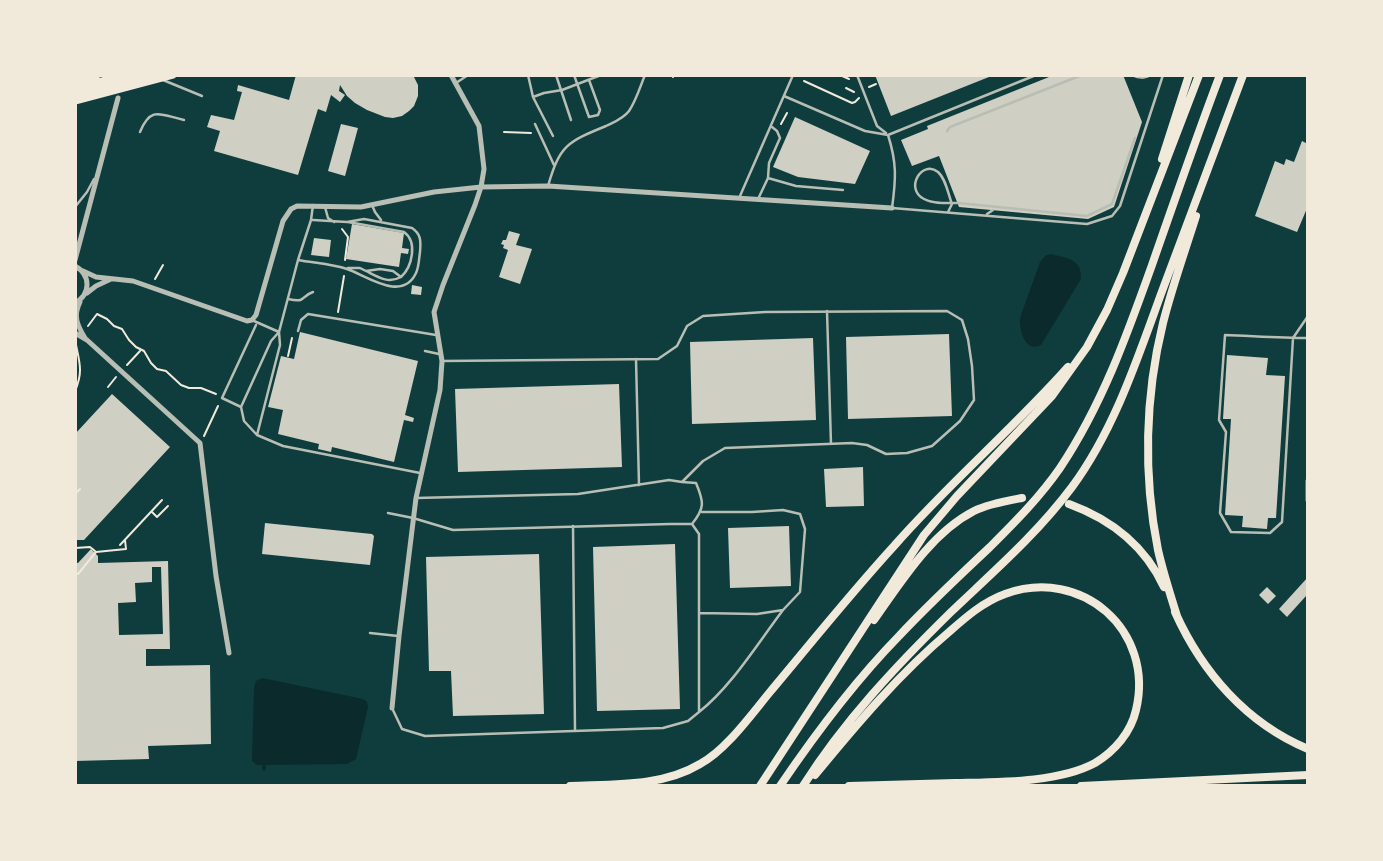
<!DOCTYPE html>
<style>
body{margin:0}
#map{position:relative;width:1383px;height:861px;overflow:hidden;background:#0f3d3e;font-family:Helvetica,sans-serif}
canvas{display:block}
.frame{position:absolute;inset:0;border:77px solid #f1e9da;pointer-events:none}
</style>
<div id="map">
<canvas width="1383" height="861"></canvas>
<div class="frame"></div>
</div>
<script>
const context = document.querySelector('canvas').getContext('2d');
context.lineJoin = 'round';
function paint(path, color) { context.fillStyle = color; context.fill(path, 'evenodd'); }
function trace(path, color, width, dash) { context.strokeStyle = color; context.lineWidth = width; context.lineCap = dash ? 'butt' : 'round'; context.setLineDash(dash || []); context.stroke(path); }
paint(new Path2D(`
 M1050 254C1066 258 1082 258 1081 279L1041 345C1025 353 1019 330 1020 318L1040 262 1045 256Z
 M262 678 363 699 367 702 368 707 356 759 347 764 257 765 252 761 254 687 256 681Z`), '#0a2a2b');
trace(new Path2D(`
 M264 765V769`), '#0a2a2b', 3.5);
paint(new Path2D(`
 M296 75 342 77 343 75H413L418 85V96L414 106 409 111 402 116 393 118 385 117 367 110 355 103 347 96 340 85 339 91 345 95 340 102 331 95 326 112 318 109 298 175 214 151 220 131 207 127 211 115 234 120 242 92 237 91 238 85 289 100Z
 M875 75H994L891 116Z
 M1054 75H1123L1142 122 1114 207 1088 219 959 207 939 156 912 166 901 140 928 129 927 126Z
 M795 117 870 151 855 184 798 177 773 167Z
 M341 124 358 128 345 176 328 171Z
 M1302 141 1308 144V206L1297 232 1255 216 1275 161 1284 165 1286 159 1294 162Z
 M352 224 404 233 402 248 409 249 408 254 401 253 399 267 346 259Z
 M509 231 520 234 516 245 532 249 520 284 499 277 508 250 503 248 504 245 501 244 503 240H506Z
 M314 238 331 240 329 257 311 255Z
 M412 285 422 287 421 295 411 294Z
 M300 332 418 361 405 415 414 418 413 422 404 420 394 462 332 447 331 452 318 449 319 444 278 434 283 410 268 407 281 356 294 359Z
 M949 334 952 416 848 419 846 337Z
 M813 338 816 420 692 424 690 342Z
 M1227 355 1268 358 1266 375 1285 376 1276 518H1268L1267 529 1242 527 1243 516 1225 515 1231 419H1223Z
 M619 384 622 467 458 472 455 389Z
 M112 394 170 447 84 540H75V434Z
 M863 467 864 506 826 507 824 469Z
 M265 523 372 534 374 536 370 565 262 554Z
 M789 526 791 586 730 588 728 528Z
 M675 544 680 709 597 711 593 547Z
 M91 549 98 556V563L168 561 170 649H146V666L210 665 211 744 148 746 149 759 75 761V563H78ZM152 567H161L163 634 119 635 118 603 136 602 135 583 152 582Z
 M539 554 544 714 453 716 451 671H429L426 557Z
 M1308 577V598L1306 596 1287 617 1279 609Z
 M1267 587 1276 596 1268 604 1259 595Z`), '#cfcfc3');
trace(new Path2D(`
 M840 75 849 79
 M673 77 674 75
 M804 81 852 103 855 102 859 98
 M869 87 876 84
 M846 88 854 92
 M781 124 787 113
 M504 132 531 133
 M342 229 348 237 345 260
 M155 279 163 265
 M338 312 344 276
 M88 326 97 314 107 319 114 326 122 329 129 340 136 347 144 351 151 363 157 369 166 371 181 385 189 388H201L216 394
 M288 356 292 338
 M127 365 140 351
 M108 387 116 377
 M75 391C83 372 80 364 76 345
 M204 436 218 406
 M75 494 80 489
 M152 512 157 517 168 506
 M120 545 162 500
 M75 548 90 547 95 551
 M75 574H78L96 552 126 549 125 540`), '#f1e9da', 2);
trace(new Path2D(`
 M528 75 533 97 544 93 562 90 601 75
 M556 75 571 120
 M574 75 589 117 598 115 600 110 589 80
 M857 75 877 126 886 133
 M1036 75 888 135C897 163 896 179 892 208L1087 224 1112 216 1120 206 1163 75
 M1132 75C1139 78 1144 79 1151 75
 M163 80 202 96
 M456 83 468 75
 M784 96 865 131 888 135
 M533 97 553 136
 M535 124 554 165
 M947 131 950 127 1082 75
 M140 132C151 105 161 115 184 120
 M768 178 769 163 780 138 777 131 772 127
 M548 186C560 145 567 142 606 126 614 122 623 119 629 111 636 101 640 87 645 75
 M740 196 793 75
 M759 197 768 178 796 186 843 190
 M313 205 311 220 298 260 279 332 271 341 241 407 244 421 257 435 283 446 420 473
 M372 205 375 212 381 220
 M75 207 87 192 94 179
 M325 207 328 218 334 222
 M948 212 952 204C948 194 946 179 938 172 922 159 904 189 924 199 933 204 947 203 958 203L1087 216 1112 204 1135 138
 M987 214 993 210
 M348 222 404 232C418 242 412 267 401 277L393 271 380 269 366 271 360 268H348
 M298 260C314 263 332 264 347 269 366 275 402 303 416 273 419 267 419 258 420 252 421 241 421 234 412 228L364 219 347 222 313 220
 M366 271C378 277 388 284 401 277
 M288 299C307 303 299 297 313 292
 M827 311 831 444
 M1308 316 1293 338 1282 522 1270 533 1231 532 1220 513 1226 432 1219 420 1225 335C1253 336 1280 338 1308 338
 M254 321 279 332 280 345 257 435
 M298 331 301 320 308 314 436 335
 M425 351 439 354
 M636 359 639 485
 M241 407 222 398 256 325
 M682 482 696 483C704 502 705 508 692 524
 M416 498 578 494 669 480 682 482 703 461 725 448 852 443 867 445 886 454 907 453 932 446 960 421 974 400 972 366 968 339 962 320 947 311 765 312 703 316 687 326 677 346 658 359 442 361
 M388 513 413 518 453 530 670 524H692L699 534V712L688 721 663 728 425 736 402 729 392 708
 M573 526 575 731
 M700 613 757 614 783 610 800 592 805 529 800 514 783 510 752 512H702
 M370 633 398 636
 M699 712C731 687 758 643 783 610`), '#b8beb3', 2.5);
trace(new Path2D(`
 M75 260 118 98
 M75 266C91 275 91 294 75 303
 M83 271 96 277 133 281 247 321 252 320 256 315 283 221 291 209 297 206 361 207 434 192 481 187 548 186 892 208
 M87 293 96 286 111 279
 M80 302C73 316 77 325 85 338
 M75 333 87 340 200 443 216 576 229 653
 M1308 481V500
 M392 708 399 636 416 498 440 390 442 361 434 312 443 285 475 205 481 187 484 169 479 126 451 75`), '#b8beb3', 5);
trace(new Path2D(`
 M75 81 97 75
 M75 88 125 75
 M75 94 148 75
 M75 101 173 75`), '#f1e9da', 7);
trace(new Path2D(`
 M1081 786 1308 775`), '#f1e9da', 8);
trace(new Path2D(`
 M1162 159 1189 75
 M1069 504C1110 519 1145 546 1164 587
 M1175 612C1202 672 1246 723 1308 749
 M1177 616C1170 594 1163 572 1158 550 1143 475 1145 396 1163 323 1172 287 1185 251 1196 216
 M874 620C901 582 931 533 974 511 988 504 1006 501 1022 498
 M815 775C856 725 899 674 949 632 966 617 983 602 1005 594 1082 566 1155 631 1136 710 1131 732 1115 751 1095 763 1058 783 997 782 955 783 920 784 885 785 849 786
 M570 786C613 784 662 787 700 764 726 750 751 715 770 692 811 643 851 593 894 546 949 483 1013 429 1068 367
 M760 786 924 535 957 496 1052 396 1087 347 1107 310 1123 273 1199 75
 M780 786C816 733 854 682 899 636 928 605 959 576 990 547 1015 522 1040 497 1060 468 1102 405 1127 335 1152 265 1174 202 1196 138 1220 75
 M803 786C844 721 896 666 951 612 993 572 1037 534 1072 487 1114 430 1137 360 1161 294 1188 221 1215 148 1243 75`), '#f1e9da', 8);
</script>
